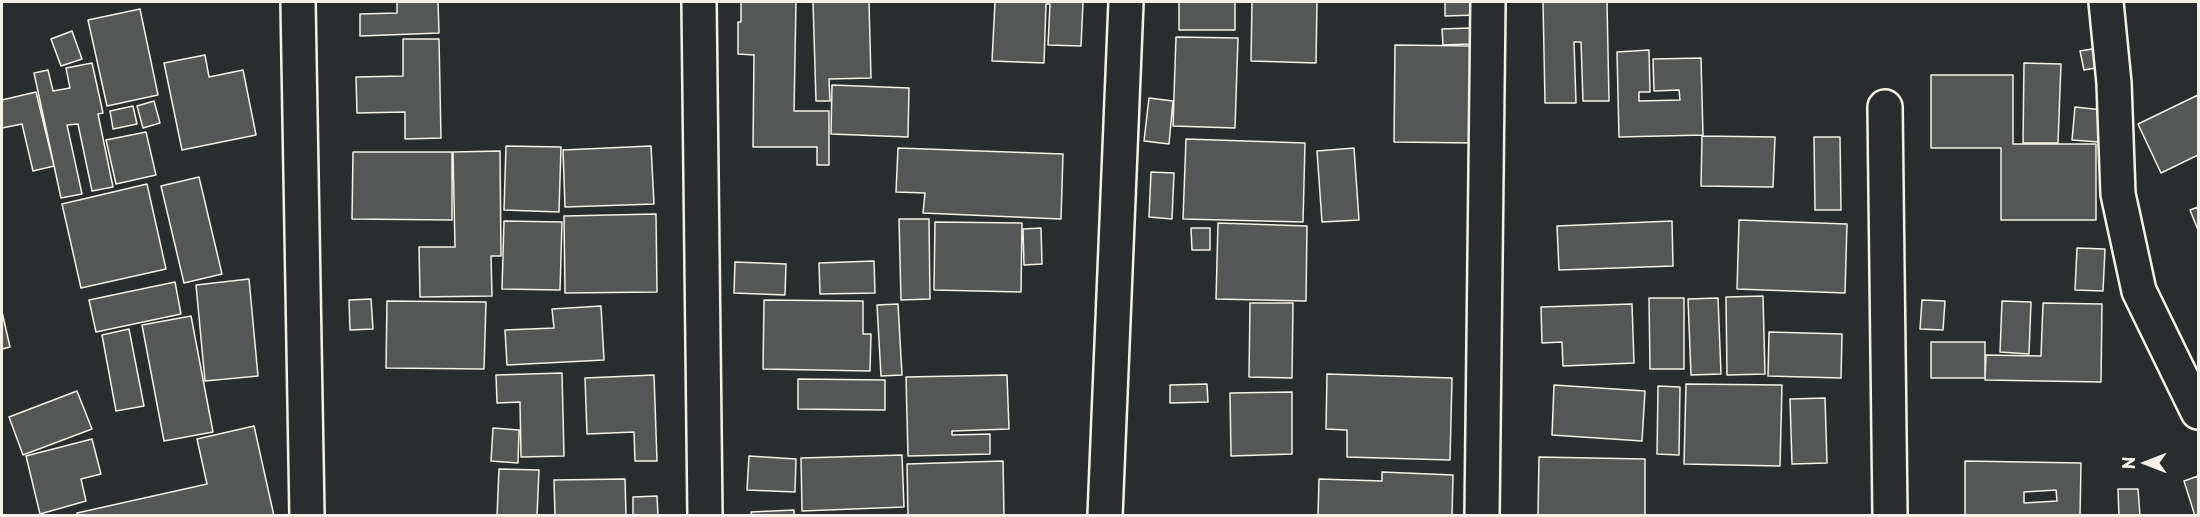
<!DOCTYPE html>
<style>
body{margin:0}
#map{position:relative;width:2200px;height:517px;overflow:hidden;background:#2a2d2e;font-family:"Playpen Sans",sans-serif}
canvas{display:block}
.frame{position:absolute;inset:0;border:3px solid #f4f1e8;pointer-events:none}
.north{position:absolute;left:2116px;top:433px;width:60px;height:60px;-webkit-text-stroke:4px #2a2d2e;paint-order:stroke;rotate:270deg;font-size:16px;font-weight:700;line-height:24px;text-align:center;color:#f4f1e8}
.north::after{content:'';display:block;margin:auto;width:21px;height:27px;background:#f4f1e8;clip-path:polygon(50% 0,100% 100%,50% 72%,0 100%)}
</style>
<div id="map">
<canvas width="2200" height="517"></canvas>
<div class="frame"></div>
<div class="north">N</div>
</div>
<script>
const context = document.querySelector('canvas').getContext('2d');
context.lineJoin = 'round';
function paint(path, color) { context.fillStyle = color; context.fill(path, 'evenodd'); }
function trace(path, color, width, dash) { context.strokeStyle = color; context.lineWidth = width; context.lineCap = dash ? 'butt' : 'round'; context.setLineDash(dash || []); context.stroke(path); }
const building = new Path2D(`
 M397 2H438L439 33 360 36V14L397 13Z
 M741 2H796L794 111H829V165H817V147H753L754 55 738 54V22H741Z
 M813 2H869L871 78 829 79 830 101H816Z
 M995 2H1083L1081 46 1048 45 1050 4H1046L1044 63 992 61Z
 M1179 2H1235V30H1179Z
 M1252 2H1317L1316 63 1251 61Z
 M1445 2H1477V15L1445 16Z
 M1543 2H1607L1609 101H1583L1581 42H1574L1576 103H1545Z
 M140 9 158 95 107 106 88 20Z
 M1470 28V44L1443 45 1442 29Z
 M72 31 82 59 61 66 51 39Z
 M1176 37 1238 38 1235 128 1173 126Z
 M403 39H439L441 138 405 139V112L357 113 356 77 403 76Z
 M1395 45 1475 46 1474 143 1394 142Z
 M2104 47 2107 66 2084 70 2080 51Z
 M1649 50 1650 92H1639V101L1680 100 1679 90 1654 91 1653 59 1701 58 1703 135 1619 137 1617 52Z
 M205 55 209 77 243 70 256 135 182 150 164 63Z
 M92 63 103 113 98 114 113 187 92 191 78 124 67 125 82 194 61 198 34 73 48 70 53 91 70 88 66 68Z
 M2024 63 2061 64 2058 143H2023Z
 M1931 75H2013V144H2096V220H2001V148H1931Z
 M832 85 909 88 908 137 831 134Z
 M36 92 54 166 33 171 22 124 2 128V100Z
 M2198 95V155L2161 173 2138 124Z
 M1149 98 1173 101 1169 144 1144 141Z
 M154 101 160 123 143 128 137 106Z
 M133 106 137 124 113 129 110 111Z
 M2075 107 2103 110 2099 142 2072 140Z
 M146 132 156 175 116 184 106 140Z
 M1702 136 1775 137 1773 187 1701 186Z
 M1814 137H1840L1841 210H1815Z
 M1186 139 1305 143 1303 222 1183 219Z
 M506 146 561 147 559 212 504 210Z
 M651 146 654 204 565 207 563 150Z
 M898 148 1063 154 1061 219 923 213 925 193 896 192Z
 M1354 148 1359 220 1322 222 1317 151Z
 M500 151 501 256H491L492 296 420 297 419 247H455L453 152Z
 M353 152H452V220L352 219Z
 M1151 172 1174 173 1172 219 1149 217Z
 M199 177 222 274 184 283 161 186Z
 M147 184 166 269 81 288 62 204Z
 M2198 207V230L2190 210Z
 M656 214 657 292 565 293 564 216Z
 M899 219H929L930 299 901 300Z
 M1739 220 1847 224 1845 293 1737 289Z
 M504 221 562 222 560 290 502 289Z
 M1672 221 1673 266 1559 270 1557 226Z
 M935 222 1022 223 1021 292 934 290Z
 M1218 223 1307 226 1306 301 1216 299Z
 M1041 228 1042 264 1024 265 1023 229Z
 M1191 228H1210V250H1192Z
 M2077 248 2105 249 2103 291 2075 290Z
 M874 261 875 293 820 294 819 263Z
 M735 262 786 264 785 295 734 293Z
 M249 279 258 376 205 381 196 285Z
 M175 282 181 314 96 332 89 300Z
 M1763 296 1765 374 1727 375 1726 297Z
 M1649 298H1684V369H1650Z
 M1718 298 1721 374 1691 375 1688 299Z
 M371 299 373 329 350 330 349 300Z
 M764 300 863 301V334H871L870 371 763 369Z
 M1922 300 1945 301 1943 330 1920 329Z
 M387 301 486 302 484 369 386 368Z
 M2002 301 2031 302 2029 354 2000 352Z
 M1250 303H1293L1292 378 1249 377Z
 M2043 303 2102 304 2101 382 1985 380 1986 355 2041 356Z
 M898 304 902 375 881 376 877 305Z
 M1632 304 1634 363 1563 366 1562 342 1542 343 1541 307Z
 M601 306 604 360 507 365 505 330 554 328 552 309Z
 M2 312 10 347 2 349Z
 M191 316 213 432 164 441 142 325Z
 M129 329 144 406 116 411 102 335Z
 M1769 332 1842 334 1841 378 1768 376Z
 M1931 342H1985V378H1931Z
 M562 373 564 456 521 457 520 402 497 403 496 375Z
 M1327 374 1452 378 1450 460 1347 457V430L1326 429Z
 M654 375 657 461H635L634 432 587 434 585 378Z
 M1007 375 1009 429 952 431V435L990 434V454L908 456 906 377Z
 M798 379 885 380V410L798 409Z
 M1207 384 1208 402 1170 403V385Z
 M1686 384 1782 385 1780 466 1684 464Z
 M1554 385 1645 391 1642 441 1552 435Z
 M1658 386 1680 387 1679 455 1657 454Z
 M77 391 92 429 23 455 9 417Z
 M1292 392V454L1231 456 1230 393Z
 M1825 398 1827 463 1792 464 1790 399Z
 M254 426 274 516H78L77 513 207 484 197 439Z
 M493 428 519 430 518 463 491 461Z
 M92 439 101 474 81 479 86 501 40 514 26 456Z
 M902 455 904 507 802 511 801 458Z
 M749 456 796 459 795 492 747 490Z
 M1539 457 1645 459V516H1538Z
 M1003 461 1004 516H908L907 464Z
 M1965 461 2081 463 2080 516H1965ZM2056 490 2057 501 2024 503V492Z
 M499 469 539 470 537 516H497Z
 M1382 472 1453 475 1452 516H1318L1319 479 1382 481Z
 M2198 476V516H2195L2184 481Z
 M625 479 626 516H555L554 480Z
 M2118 489H2138L2140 516H2119Z
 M657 496 658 516H633V497Z
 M794 510V516H752L751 512Z`);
paint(building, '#555756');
trace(building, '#f4f1e8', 1.5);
const street = new Path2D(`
 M298 2 307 516
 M699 2 705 516
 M2106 2 2114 83 2118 194 2139 291 2198 412
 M1885 107 1890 516
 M1105 516 1126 2
 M1482 516 1488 2`);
trace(street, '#f4f1e8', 38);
trace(street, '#2a2d2e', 33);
</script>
